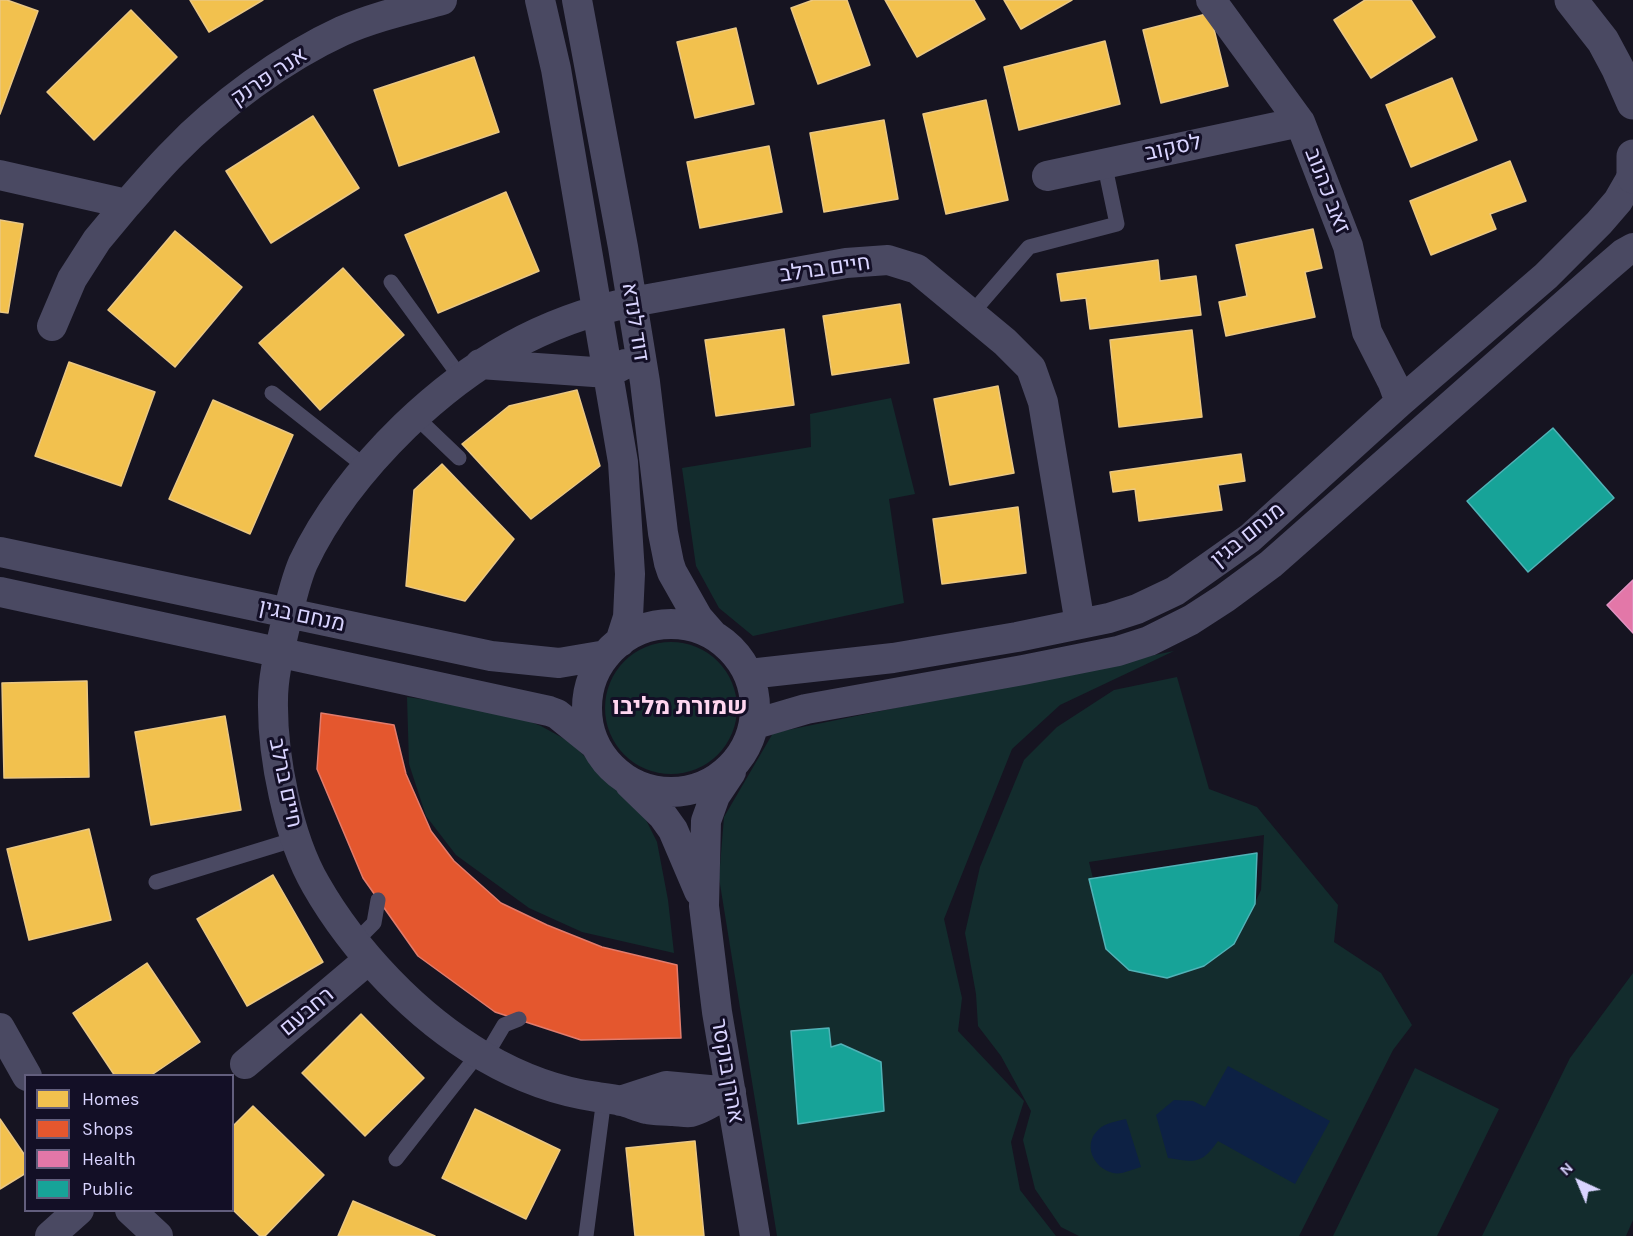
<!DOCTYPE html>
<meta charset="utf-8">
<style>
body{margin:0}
#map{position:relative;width:1633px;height:1236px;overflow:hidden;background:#161421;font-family:Karla,sans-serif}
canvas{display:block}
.legend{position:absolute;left:24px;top:1074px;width:210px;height:138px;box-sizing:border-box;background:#130f26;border:2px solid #625e7d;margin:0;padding:8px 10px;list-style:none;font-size:18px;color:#d9d4ff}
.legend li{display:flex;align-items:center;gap:12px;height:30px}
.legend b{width:30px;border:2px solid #625e7d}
.north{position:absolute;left:1549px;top:1152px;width:60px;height:60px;-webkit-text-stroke:4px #130f26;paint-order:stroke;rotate:316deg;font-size:16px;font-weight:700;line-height:24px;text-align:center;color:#d9d4ff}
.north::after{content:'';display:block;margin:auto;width:21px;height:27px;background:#d9d4ff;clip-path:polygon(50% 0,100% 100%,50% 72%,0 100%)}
</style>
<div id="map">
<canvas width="1633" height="1236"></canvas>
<ul class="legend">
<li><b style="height:16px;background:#f2c14e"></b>Homes</li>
<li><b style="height:16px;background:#e4572e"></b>Shops</li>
<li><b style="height:16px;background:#e377a8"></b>Health</li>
<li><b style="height:16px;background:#17a398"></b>Public</li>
</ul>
<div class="north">N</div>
</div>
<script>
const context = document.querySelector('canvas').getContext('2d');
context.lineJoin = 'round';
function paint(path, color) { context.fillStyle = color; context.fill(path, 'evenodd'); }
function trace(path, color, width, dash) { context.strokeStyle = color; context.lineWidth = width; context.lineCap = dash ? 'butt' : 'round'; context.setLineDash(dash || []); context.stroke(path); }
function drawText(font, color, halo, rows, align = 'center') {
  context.font = font + ' Karla,Heebo,sans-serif'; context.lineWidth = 6; context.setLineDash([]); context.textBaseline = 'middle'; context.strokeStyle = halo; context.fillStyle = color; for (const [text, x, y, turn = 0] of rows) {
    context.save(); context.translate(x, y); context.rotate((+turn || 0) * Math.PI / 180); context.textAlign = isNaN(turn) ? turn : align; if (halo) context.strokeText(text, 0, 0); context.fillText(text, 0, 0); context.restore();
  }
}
paint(new Path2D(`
 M891 398 915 494 889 499 904 603 753 636 719 608 696 566 682 468 811 447 810 414Z
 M605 708a66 66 0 1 1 132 0a66 66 0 1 1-132 0Z
 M1174 651 1060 705 1012 749 944 919 962 998 958 1031 1024 1101 1011 1142 1020 1190 1056 1236H777L719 878 724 817 773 733Z
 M1177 677 1209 789 1257 807 1338 905 1334 942 1381 973 1412 1025 1393 1050 1299 1236H1079L1061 1227 1035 1189 1023 1140 1031 1111 1001 1056 978 1026 976 994 965 933 980 867 1024 760 1057 727 1114 690ZM1264 835 1261 890 1241 931 1107 936 1089 862Z
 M407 697 500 710 541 726 570 742 642 812 657 842 668 900 674 953 582 932 529 908 456 855 426 816 409 764Z
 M1633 973V1220L1626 1236H1482L1570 1058Z
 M1415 1068 1499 1109 1437 1236H1333Z`), '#132c2d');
paint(new Path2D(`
 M1228 1066 1330 1121 1295 1184 1218 1141C1201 1165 1195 1162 1168 1158L1156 1115 1174 1100 1193 1101 1205 1107Z
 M1126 1119 1141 1167C1133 1169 1122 1175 1113 1173 1093 1168 1082 1144 1099 1129 1105 1123 1118 1121 1126 1119Z`), '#0d2144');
const homes = new Path2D(`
 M0 0H7L38 11 0 114Z
 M190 0H263L209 32Z
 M813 0H847L870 65 818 84 791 8Z
 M885 0H974L985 19 917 57Z
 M1004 0H1072L1021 29Z
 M1365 0H1411L1435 37 1371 78 1334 20Z
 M131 10 177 57 94 140 47 92Z
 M1210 13 1228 86 1161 103 1143 30Z
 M736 28 754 104 695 118 677 42Z
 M1105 41 1120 104 1019 130 1004 67Z
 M474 57 499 132 399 166 374 90Z
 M1452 78 1477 140 1411 167 1386 105Z
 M986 100 1008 200 946 214 923 114Z
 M313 116 359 188 271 243 226 171Z
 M884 120 898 199 824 212 810 133Z
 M769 146 782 212 700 228 687 162Z
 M1510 161 1526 201 1490 214 1496 229 1431 255 1410 201Z
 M506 192 539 271 438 313 405 235Z
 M0 220 23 224 8 313 0 312Z
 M1313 229 1322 268 1305 272 1315 317 1226 336 1219 302 1247 296 1236 245Z
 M175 231 242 287 175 367 108 310Z
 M1158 260 1160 281 1196 276 1201 315 1090 329 1086 298 1061 301 1057 274Z
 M343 268 404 335 320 410 259 343Z
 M900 304 909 363 832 375 823 316Z
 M784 329 794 405 716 416 705 340Z
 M1192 330 1202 417 1119 427 1110 340Z
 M69 362 155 392 121 486 35 456Z
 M998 386 1014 473 950 485 934 399Z
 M577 390 600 466 531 519 462 444 509 406Z
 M213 400 293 435 250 534 169 499Z
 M1241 454 1245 481 1218 485 1222 510 1139 521 1135 489 1113 492 1110 472Z
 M442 464 514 539 465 601 406 586 414 490Z
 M1018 507 1026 573 942 584 933 519Z
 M87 681 89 777 4 778 2 683Z
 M225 716 241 810 151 825 135 732Z
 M89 829 111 920 29 940 7 849Z
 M273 875 323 962 247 1006 197 919Z
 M147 963 200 1042 150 1076H115L73 1013Z
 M361 1014 424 1078 365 1136 302 1073Z
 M253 1106 324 1175 265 1236H260L232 1209V1127Z
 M475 1109 560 1150 526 1219 442 1178Z
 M0 1119 26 1157V1173L0 1189Z
 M695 1141 704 1236H635L626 1148Z
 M353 1201 435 1236H338Z`);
paint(homes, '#f2c14e');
trace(homes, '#eac783', 1.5);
const shops = new Path2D(`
 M321 713 394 725 406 774 431 831 454 861 501 903 547 925 602 947 677 965 681 1038 581 1040 495 1012 418 956 363 878 317 769Z`);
paint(shops, '#e4572e');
trace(shops, '#e17c6d', 1.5);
const health = new Path2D(`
 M1633 580V633L1607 605Z`);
paint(health, '#e377a8');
trace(health, '#e093c2', 1.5);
const public = new Path2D(`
 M1553 428 1614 498 1528 572 1467 501Z
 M1257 853 1255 904 1234 944 1204 966 1167 978 1129 970 1106 949 1089 879Z
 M829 1028 831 1047 841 1044 881 1062 884 1111 798 1124 791 1031Z`);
paint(public, '#17a398');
trace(public, '#51b2b7', 1.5);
trace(new Path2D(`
 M391 282 461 378
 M972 313 1029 247 1117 224 1104 162
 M272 393 367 468
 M415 416 459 458
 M156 882 296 839
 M355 942 374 923 378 900
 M485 1057 504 1025 519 1019
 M396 1159 479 1053
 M586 1236 604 1098`), '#4a4962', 15);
trace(new Path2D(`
 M540 0 556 69 623 462 630 574 628 617 620 642
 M577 0 623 247 645 382 663 533 669 563 672 572 698 618 712 634
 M1211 0 1300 122 1348 246 1367 332 1393 383 1400 402
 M0 175 127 204C142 187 157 169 173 153 218 106 283 58 342 31 374 17 409 9 442 0
 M1047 176 1300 122
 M52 326 72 279 97 240 127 204
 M480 364 608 373 625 364
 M0 552 491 656 559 663 606 655
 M0 592 549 711 557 714 593 743
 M587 708a84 84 0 1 1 168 0a84 84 0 1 1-168 0Z
 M749 674 893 658 1017 637 1109 618 1137 609 1175 591 1250 538 1400 402 1546 276 1599 223 1618 201 1633 175
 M755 724 806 709 1023 670 1118 651 1149 641 1191 620 1225 598 1271 564 1603 271 1624 253 1633 248
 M731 772 715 796 706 821 704 906 717 1012 755 1236
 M630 784 663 816 673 830 699 891
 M0 1028 27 1076
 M245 1064 368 960
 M731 1092C720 1097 702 1110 691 1112 686 1113 678 1111 672 1111 664 1110 655 1111 647 1109 638 1107 630 1103 622 1101 614 1099 605 1098 597 1097 517 1086 445 1039 389 981 361 952 336 920 316 885 288 837 272 755 273 700 273 677 279 653 284 631 289 609 294 584 303 563 327 512 365 465 405 426 472 362 541 321 632 302L846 263 888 260 917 269 1005 342 1031 368 1043 402 1080 624
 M620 1101 666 1086 731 1092
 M130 1210 158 1236
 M50 1236 79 1210`), '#4a4962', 30);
trace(new Path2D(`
 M1571 0 1603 41 1618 69 1633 103
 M1633 156V177`), '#4a4962', 33);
drawText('22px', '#d9d4ff', '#130f26', [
 ["אנה פרנק",269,77,-34],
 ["לסקוב",1173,148,-12],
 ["זאב כהנוב",1327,191,69],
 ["חיים ברלב",825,269,-8],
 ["דוד לנדא",635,322,81],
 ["מנחם בגין",1248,535,-39],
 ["מנחם בגין",302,616,12],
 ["חיים ברלב",285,783,78],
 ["רחבעם",307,1012,-40],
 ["אהרן בוקסר",727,1071,80]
]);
drawText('bold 24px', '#ffd6f0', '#130f26', [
 ["שמורת מליבו",680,707]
]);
</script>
